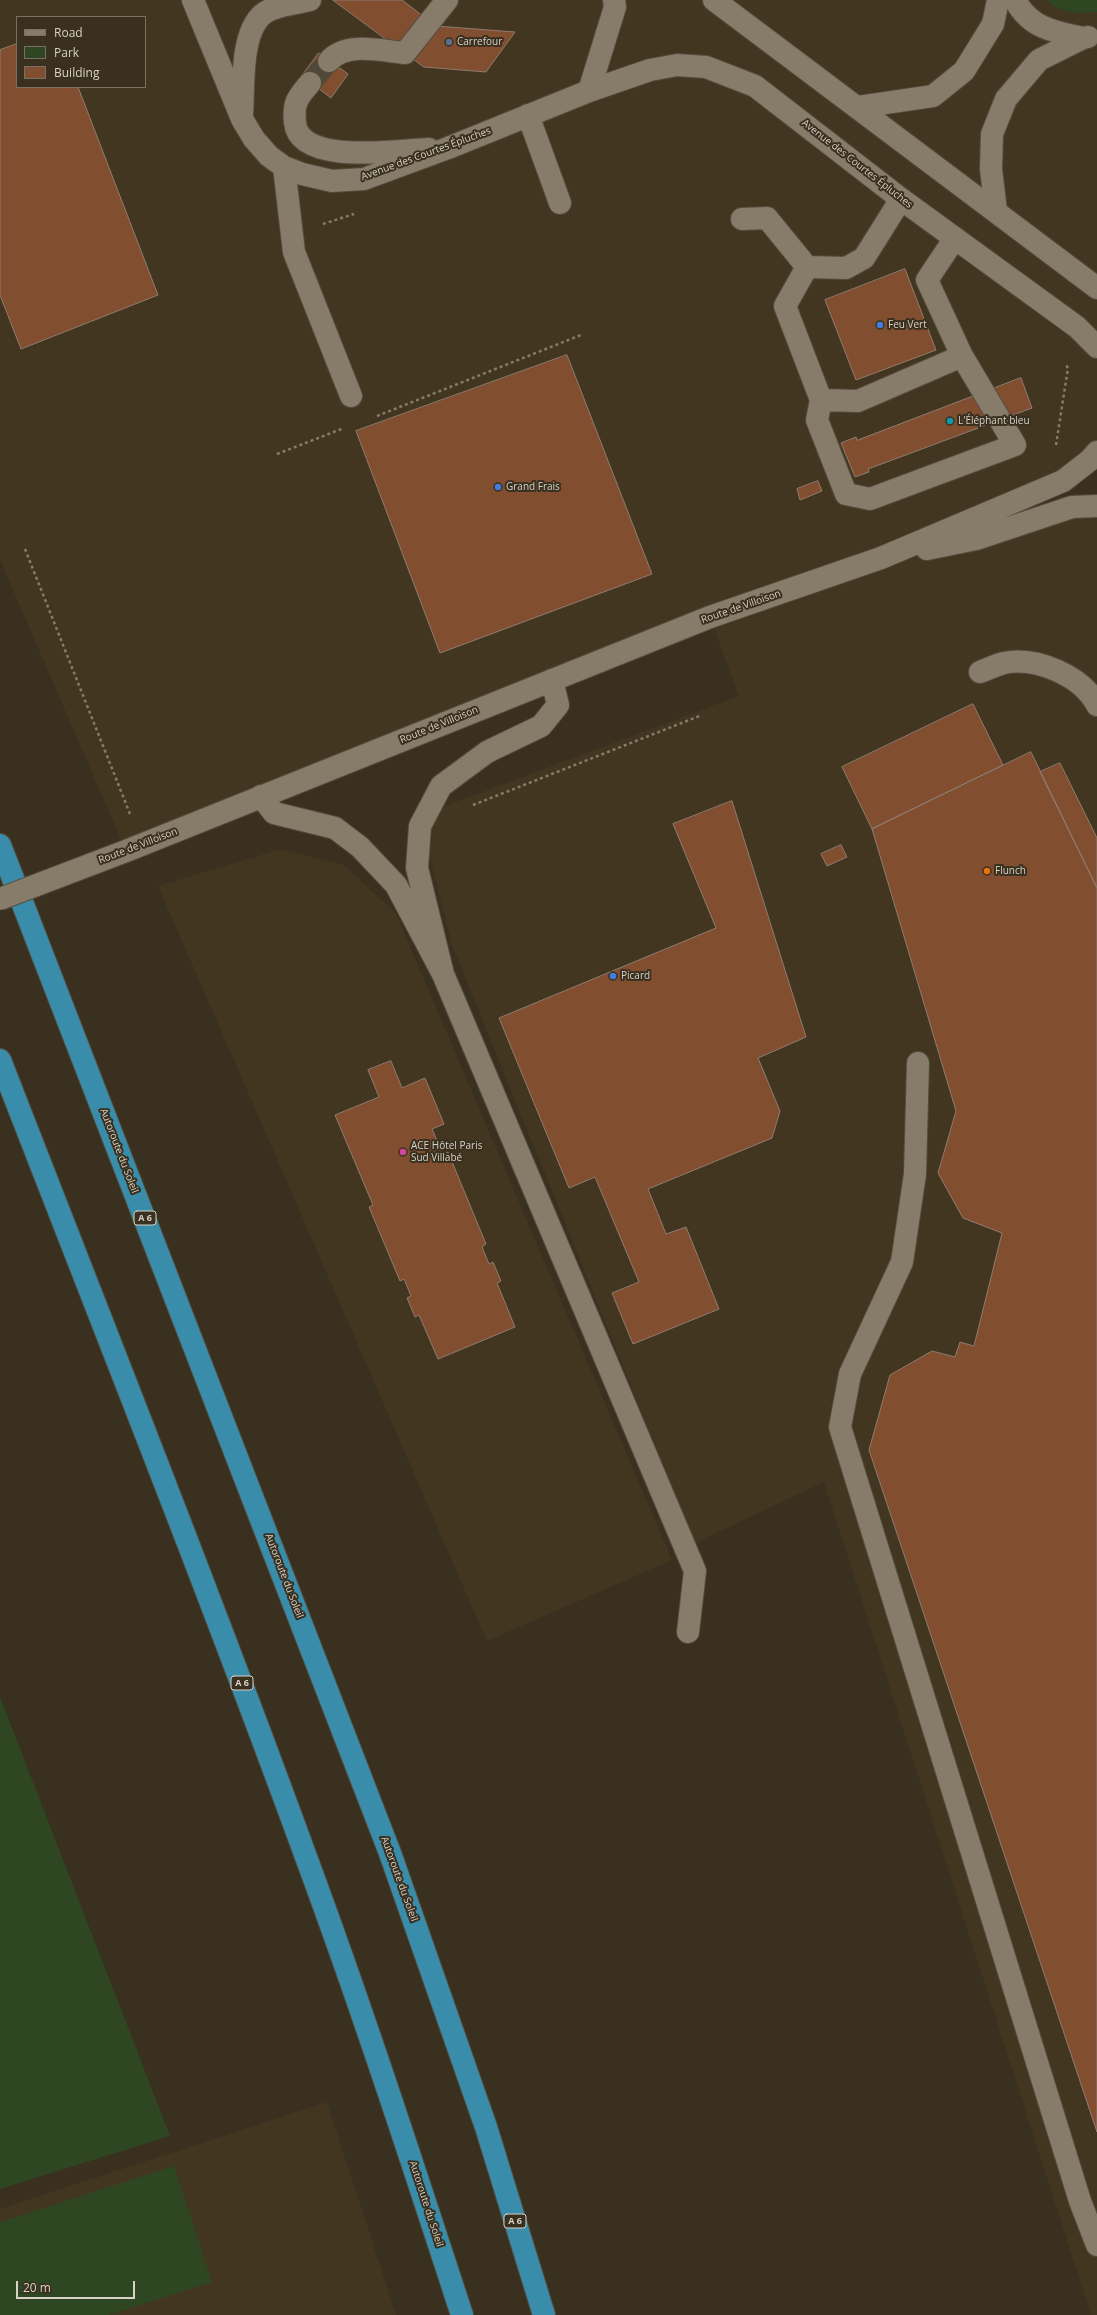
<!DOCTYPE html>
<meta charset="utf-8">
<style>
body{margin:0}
#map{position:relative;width:1097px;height:2315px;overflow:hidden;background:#3a3020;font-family:"Open Sans",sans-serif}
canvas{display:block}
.legend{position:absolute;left:16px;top:16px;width:130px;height:72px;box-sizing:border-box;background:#3a3020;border:1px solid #797063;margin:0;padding:5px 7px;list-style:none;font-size:12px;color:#d7d1c7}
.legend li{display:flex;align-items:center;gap:8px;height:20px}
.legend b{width:20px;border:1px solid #797063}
.scale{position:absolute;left:16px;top:2281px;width:119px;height:18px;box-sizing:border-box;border:2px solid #d7d1c7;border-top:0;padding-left:5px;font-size:12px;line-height:14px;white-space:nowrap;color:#d7d1c7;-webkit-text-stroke:3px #3a3020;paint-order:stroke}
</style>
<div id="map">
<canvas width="1097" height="2315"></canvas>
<ul class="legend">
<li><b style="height:5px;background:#877c6a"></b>Road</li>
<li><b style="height:11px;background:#2e4622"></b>Park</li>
<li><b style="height:11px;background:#814f30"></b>Building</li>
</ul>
<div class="scale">20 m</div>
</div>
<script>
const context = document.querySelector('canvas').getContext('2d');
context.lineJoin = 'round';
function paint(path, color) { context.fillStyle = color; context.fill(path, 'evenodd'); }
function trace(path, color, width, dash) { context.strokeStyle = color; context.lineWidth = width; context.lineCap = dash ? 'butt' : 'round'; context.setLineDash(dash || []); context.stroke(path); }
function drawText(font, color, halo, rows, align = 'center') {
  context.font = font + ' "Open Sans",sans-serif'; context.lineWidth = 4; context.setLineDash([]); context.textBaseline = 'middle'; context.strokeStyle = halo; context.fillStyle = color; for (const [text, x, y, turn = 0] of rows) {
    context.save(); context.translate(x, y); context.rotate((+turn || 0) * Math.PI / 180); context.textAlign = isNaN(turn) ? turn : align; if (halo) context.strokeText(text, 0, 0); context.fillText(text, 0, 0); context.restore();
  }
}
paint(new Path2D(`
 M0 0H1097V452L1090 460 883 557 1097 506V2315H1091L824 1482 695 1543 452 945 430 856 433 823 445 806 739 696 710 618 126 851 0 560ZM17 17H145V87H17Z
 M281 849 344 865 396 914 672 1560 487 1641 158 886Z
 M327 2102 396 2315H0V2209Z`), '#433620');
paint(new Path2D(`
 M1046 0H1097V12C1080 14 1059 13 1046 0Z
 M0 1697 170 2136 0 2189Z
 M174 2166 212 2282 109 2315H0V2222Z`), '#2e4622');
const building = new Path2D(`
 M333 0H402L436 26 515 32 486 72 424 67Z
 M17 44V87H78L158 295 21 349 0 295V50Z
 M319 53 348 74 331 98 302 76Z
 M905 269 936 350 856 380 825 300Z
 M567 355 652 574 440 653 356 431Z
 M1021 378 1032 408 868 469 869 472 855 477 841 443 856 437 857 440Z
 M818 481 822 491 800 500 797 489Z
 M973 704 1003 765 872 829 842 767Z
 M1031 752 1097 888V2132L869 1450 890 1375 932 1351 955 1357 960 1342 974 1346 1002 1233 963 1218 938 1173 956 1111 872 829Z
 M1060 763 1097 838V888L1040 772Z
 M732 801 806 1037 758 1058 780 1111 772 1138 648 1189 666 1234 686 1227 719 1309 633 1344 612 1293 639 1282 595 1177 569 1188 499 1018 716 928 673 824Z
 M841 845 847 857 827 866 821 854Z
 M391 1061 402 1088 425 1078 444 1124 432 1129 443 1155 448 1152 486 1244 482 1247 489 1264 493 1262 501 1281 497 1283 515 1327 438 1359 419 1315 415 1317 407 1298 411 1296 404 1279 400 1281 369 1207 373 1205 335 1115 379 1097 368 1070Z`);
paint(building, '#814f30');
trace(building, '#8f7b70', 1);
trace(new Path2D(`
 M310 83 329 61`), '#524839', 22, [22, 11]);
const minor = new Path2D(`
 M193 0 242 119 254 139 269 156 284 167 302 174 332 181 364 179 448 148 589 91 650 70 677 65 706 67 755 86 901 199 1077 327 1097 347
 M714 0 1097 288
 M1015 0C1030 28 1054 32 1083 38L1088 37
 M329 61C346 41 382 51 405 53L447 0
 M310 83C297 98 293 103 295 123 300 166 399 150 429 149
 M589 91 615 7 614 0
 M858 107 933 96 964 71 993 24 998 0
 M242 115C244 87 240 33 263 14 274 5 296 4 310 0
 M528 115 560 203
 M284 167 294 252 351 396
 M901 199 864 258 846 268 807 267 785 306 821 400 858 401 962 356 927 280 955 238
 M996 211 991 169 992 134 1006 99 1039 60 1083 38
 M742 219 767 218 807 267
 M821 400 817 420 846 494 870 499 1015 445 962 356
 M927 549 976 539 1072 507 1097 506
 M980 672C988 669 996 665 1004 663 1036 656 1082 676 1097 705
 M261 796 274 813 335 828 360 847 396 885 443 974 417 868 420 826 441 786 487 752 541 726 558 705 552 680
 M126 851 710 617 881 558 1063 481 1090 460 1097 452
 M443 974 695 1571 688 1632
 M918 1063 915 1174 902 1262 850 1374 840 1427 1080 2201 1097 2245`);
const highway = new Path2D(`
 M0 845 390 1853 486 2127 544 2315
 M0 1060C103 1325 208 1589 306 1857 362 2008 412 2162 462 2315`);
trace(minor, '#544c3e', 24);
trace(highway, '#544c3e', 24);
trace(new Path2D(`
 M323 224 354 214
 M377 416 581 335
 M1056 445 1068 368 1066 365
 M277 454 344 428
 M25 549 130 814
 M473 805 702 715`), '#837b6e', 2.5, [3, 3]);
trace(minor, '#877c6a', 22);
trace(highway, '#398caa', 22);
const minorBridge = new Path2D(`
 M0 899 126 851`);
trace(minorBridge, '#544c3e', 24, []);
trace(minorBridge, '#877c6a', 22);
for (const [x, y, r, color] of [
 [449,42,4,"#5c6f8a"],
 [880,325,4,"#3f7fe0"],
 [950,421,4,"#0f9aa8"],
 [498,487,4,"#3f7fe0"],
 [987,871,4,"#e8710a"],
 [613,976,4,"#3f7fe0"],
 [403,1152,4,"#d1479c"]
]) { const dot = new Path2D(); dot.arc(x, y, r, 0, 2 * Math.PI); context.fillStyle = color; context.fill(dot); trace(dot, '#3a3020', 1.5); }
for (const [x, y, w] of [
 [145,1218,22],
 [242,1683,22],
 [515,2221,22]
]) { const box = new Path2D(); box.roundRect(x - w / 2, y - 7, w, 14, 3); context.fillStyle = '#3a3020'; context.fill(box); trace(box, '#d7d1c7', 1); }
drawText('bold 9px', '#d7d1c7', null, [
 ["A 6",145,1218],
 ["A 6",242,1683],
 ["A 6",515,2221]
]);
drawText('10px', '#d7d1c7', '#3a3020', [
 ["Carrefour",457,42],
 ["Feu Vert",888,325],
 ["L'Éléphant bleu",958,421],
 ["Grand Frais",506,487],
 ["Flunch",995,871],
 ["Picard",621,976],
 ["ACE Hôtel Paris",411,1146],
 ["Sud Villabé",411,1158]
], 'left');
drawText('10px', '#d7d1c7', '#3a3020', [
 ["Avenue des Courtes Épluches",426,154,-20],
 ["Avenue des Courtes Épluches",857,164,38],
 ["Route de Villoison",741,607,-19],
 ["Route de Villoison",439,725,-22],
 ["Route de Villoison",138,846,-21],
 ["Autoroute du Soleil",119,1151,69],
 ["Autoroute du Soleil",284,1576,69],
 ["Autoroute du Soleil",399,1879,70],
 ["Autoroute du Soleil",426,2204,72]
]);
</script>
